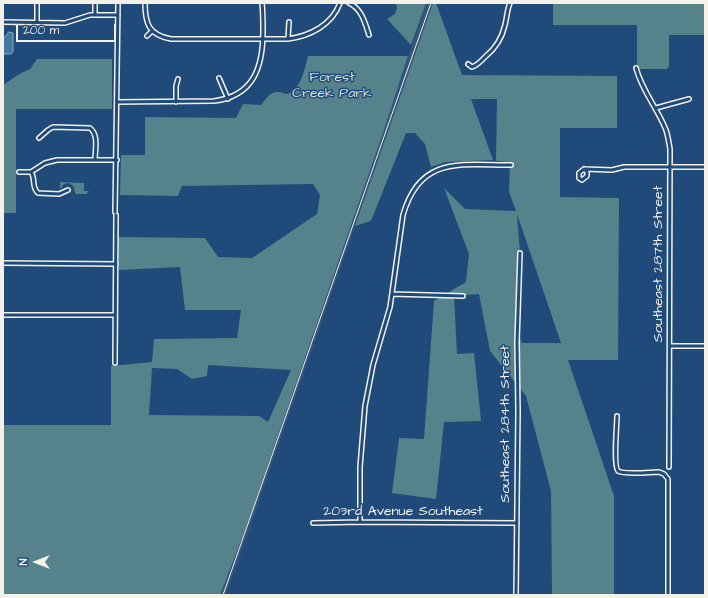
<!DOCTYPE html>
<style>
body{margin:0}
#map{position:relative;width:708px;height:598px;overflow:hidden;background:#1f4a7a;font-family:"Architects Daughter",sans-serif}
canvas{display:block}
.frame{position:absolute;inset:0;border:4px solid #f4f1e8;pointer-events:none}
.north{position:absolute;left:16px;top:542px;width:40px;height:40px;-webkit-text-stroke:3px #1f4a7a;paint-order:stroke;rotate:270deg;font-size:11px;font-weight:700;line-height:16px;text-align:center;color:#f4f1e8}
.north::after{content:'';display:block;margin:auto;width:14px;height:18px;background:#f4f1e8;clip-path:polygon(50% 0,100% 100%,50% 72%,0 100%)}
.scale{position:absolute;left:16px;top:24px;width:100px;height:18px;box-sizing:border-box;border:2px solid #f4f1e8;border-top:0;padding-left:5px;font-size:12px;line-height:14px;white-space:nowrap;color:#f4f1e8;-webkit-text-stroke:3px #1f4a7a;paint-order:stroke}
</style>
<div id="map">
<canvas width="708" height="598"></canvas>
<div class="frame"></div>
<div class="north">N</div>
<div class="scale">200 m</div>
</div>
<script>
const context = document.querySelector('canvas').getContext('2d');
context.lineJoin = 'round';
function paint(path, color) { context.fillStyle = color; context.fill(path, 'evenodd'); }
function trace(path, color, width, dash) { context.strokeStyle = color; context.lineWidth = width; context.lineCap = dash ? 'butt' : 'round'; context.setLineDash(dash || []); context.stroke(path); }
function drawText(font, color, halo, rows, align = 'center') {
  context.font = font + ' "Architects Daughter",sans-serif'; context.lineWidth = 3; context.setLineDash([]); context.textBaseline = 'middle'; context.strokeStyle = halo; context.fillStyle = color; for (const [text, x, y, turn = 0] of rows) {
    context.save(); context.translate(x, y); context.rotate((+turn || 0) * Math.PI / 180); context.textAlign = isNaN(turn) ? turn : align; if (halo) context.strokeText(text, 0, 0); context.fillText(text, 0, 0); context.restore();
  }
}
paint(new Path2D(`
 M426 3H433L234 573 226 595H220L247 525 384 130Z`), '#33557c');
paint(new Path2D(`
 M396 3H426L411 45 387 19 395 14 397 8Z
 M433 3H436L462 75 617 76V128H560V197L619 198 618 360H568L614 496V595H552L551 491 526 396 490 351 479 294 454 296 457 354 474 353 481 421 444 422 436 499 392 493 399 438 424 439 434 301 466 282 469 254 444 188 465 209 516 211 509 192 510 162 496 161 497 99H471L493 160 446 162 431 167 425 144 415 133H406L371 221 355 226ZM517 214 561 343H522L517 330 520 253Z
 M553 3H705V35H669V66L667 69H637V25H553Z
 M308 56H408L384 130 247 525 220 595H3V425H111V366L152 362 154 339 237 338 241 310H185L180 267 119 270 118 237 205 238 218 257 252 258 317 214 320 195 313 184 182 186 178 196 120 195 121 155H145V117L236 118 243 104 261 105C266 99 269 92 278 92 281 92 285 94 287 94 301 91 305 67 308 56ZM208 365 291 370 268 422 259 416 149 415 152 368 177 369 192 379 207 376Z
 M37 59H112V109H16V213H3V85L21 73 30 69Z
 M60 182 84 183V191H89L86 194H76L75 193 74 187 69 183 64 184 60 189Z`), '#56828b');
const water = new Path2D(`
 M9 32 13 33V52L11 54H3V40Z`);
paint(water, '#4379a0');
trace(water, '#8aa9bd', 1);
const street = new Path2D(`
 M95 3V15
 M145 3C145 24 149 35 171 39H288C310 36 332 25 340 3
 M349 3C362 9 365 23 369 35
 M3 22 65 23 90 15H118
 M37 22V3
 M147 36 152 31
 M288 39 289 22
 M468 64 472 67C478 65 481 61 485 57 495 49 502 38 505 25 507 17 507 10 510 3
 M636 68C642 91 658 109 666 130 668 136 669 143 670 149L669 467
 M219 78 228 99
 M117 102 214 101C254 96 263 67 263 31 263 22 263 12 262 3
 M176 102V86L178 79
 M656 108 689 99
 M39 138 48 130 53 127 90 128C99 135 95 150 95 160
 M584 169 587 172V176L582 180 579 178V173L584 169 612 170 624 167H705
 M19 172H31L45 163 57 160H117
 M31 172C36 179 31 187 38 193L59 194 68 190
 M115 212 118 3
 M3 263 116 264
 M392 294 463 296
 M3 315H115
 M670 346H705
 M115 363 116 215
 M617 416C617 424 613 466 618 471 624 475 651 472 659 472L664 474 668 479V595
 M360 522V467L365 406 373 365 390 307 403 215C420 155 462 165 511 165
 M313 523 360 522 517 523
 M516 595 518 412 517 342 520 253`);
trace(street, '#f4f1e8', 6);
trace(street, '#1f4a7a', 3);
trace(new Path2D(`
 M223 595 431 3`), '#f4f1e8', 1);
drawText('14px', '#dce0da', '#1f4a7a', [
 ["Forest",332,78],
 ["Creek Park",332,94]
]);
drawText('14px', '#f4f1e8', '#1f4a7a', [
 ["Southeast 287th Street",659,264,-90],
 ["Southeast 284th Street",506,424,-90],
 ["203rd Avenue Southeast",403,512]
]);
</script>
